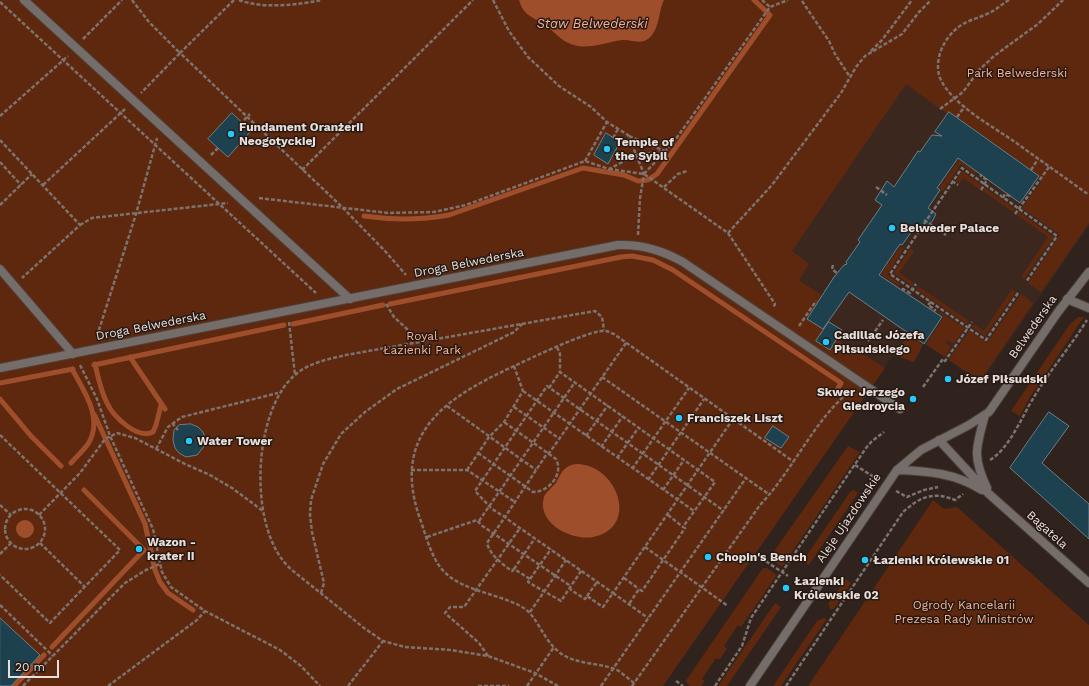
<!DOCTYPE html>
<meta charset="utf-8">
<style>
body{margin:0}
#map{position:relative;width:1089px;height:686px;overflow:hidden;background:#30221c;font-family:"Work Sans",sans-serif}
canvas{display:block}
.scale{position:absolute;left:8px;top:660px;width:51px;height:18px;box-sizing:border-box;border:2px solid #e8deda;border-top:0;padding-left:5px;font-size:12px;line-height:14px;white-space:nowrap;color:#e8deda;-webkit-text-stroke:3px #261913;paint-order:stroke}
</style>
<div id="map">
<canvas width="1089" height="686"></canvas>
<div class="scale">20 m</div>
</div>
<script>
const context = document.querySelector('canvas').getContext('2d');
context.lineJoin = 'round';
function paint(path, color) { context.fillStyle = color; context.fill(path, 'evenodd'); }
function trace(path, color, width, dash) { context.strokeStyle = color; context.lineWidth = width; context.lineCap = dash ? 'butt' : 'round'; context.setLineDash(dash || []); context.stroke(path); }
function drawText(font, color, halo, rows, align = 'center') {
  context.font = font + ' "Work Sans",sans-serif'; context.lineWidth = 3; context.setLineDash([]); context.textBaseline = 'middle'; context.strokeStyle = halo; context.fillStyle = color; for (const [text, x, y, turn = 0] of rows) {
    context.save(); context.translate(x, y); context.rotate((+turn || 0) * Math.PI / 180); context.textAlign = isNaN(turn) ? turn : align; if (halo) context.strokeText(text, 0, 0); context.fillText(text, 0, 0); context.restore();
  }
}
paint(new Path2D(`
 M1089 0V226L981 382 909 334 894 355 893 354 884 368 857 350 856 352 807 318 823 296 792 275 759 225 858 88Z`), '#3c271f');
paint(new Path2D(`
 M0 0H1089V223L1041 292 1028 283 1060 235 1022 208 1042 180 1035 172 961 120 949 112 946 113 906 84 792 251 809 264 799 280 823 296 808 319 856 352 857 350 885 368 663 686H0Z
 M959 160 976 172 975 174 961 164 943 191 939 188Z
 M962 171 981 185 979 189 963 178 959 184 956 181Z
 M985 188 1015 209 1013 212 983 191Z
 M1019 212 1054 237 1024 279 1021 277 1048 237 1017 215Z
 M901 246 904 248 887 275 900 284 898 286 881 274Z
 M911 248 914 251 899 273 914 283 912 286 894 273Z
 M918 286 969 321 967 324 916 289Z
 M1012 289 1016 292 985 336 972 327 974 324 984 331Z
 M1021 294 1033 303 980 381 949 360 969 331 987 343Z
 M939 311 965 328 954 344 948 340 946 343 951 347 945 357 926 344 944 317 938 312Z
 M1078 317H1084L1030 397 1020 416 1011 411 1070 324Z
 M909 334 923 345 914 362 894 355Z
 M848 446 860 452 782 567 773 560 772 554Z
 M854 490 858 493 809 565 803 561 850 492Z
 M933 500 944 509 957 507 1089 625V686H808Z
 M763 568H767L777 575 741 627 738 625 724 646 727 649 719 660 716 658 702 679 705 681 701 686H690L686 682 687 679Z
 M846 579 851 583 834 609H830L828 604Z
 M775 603 781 607 727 686H718Z
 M823 618 827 619 781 686H773L817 621Z`), '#5e280f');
paint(new Path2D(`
 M519 0H664C658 12 660 30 648 39 640 45 631 39 622 40 601 43 583 53 563 40 556 35 551 29 544 24 531 16 524 16 519 0Z
 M577 464C618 465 640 528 593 537 573 541 536 524 544 497 546 491 554 487 557 481 562 471 565 465 577 464Z
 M16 529a9 9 0 1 1 18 0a9 9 0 1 1-18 0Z`), '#9f4e2b');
trace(new Path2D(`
 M364 216C392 220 421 220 449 215L583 168 624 175 638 181 648 180 657 174 770 15 754 0
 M390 304 621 257 632 256 653 260 673 270 841 383 835 394
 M293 324 383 305
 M130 357 165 409
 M95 364C98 377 101 392 107 403 113 416 137 440 153 432L156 425 161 405
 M94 365 284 325
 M0 383 73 369
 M0 399 31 436 61 466
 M94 414 145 524 155 570 160 582 168 593 193 610
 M71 463C76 457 83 451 88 444 104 419 84 391 72 369
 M52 647 144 550 84 490
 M14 686 44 655`), '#9f4e2b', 5);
const building = new Path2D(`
 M949 112 1039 176 1020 203 958 158 937 188 940 190 928 208 936 214 933 220 924 232 915 227 902 245 900 244 879 275 942 317 924 344 849 292 823 329 807 319 834 277 844 265 847 264 846 262 860 242 858 240 882 205 875 200 887 181 894 187 918 151 920 152 932 135 942 136 935 132Z
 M232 113 251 131 228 157 208 139Z
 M606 133 620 142 608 164 594 155Z
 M829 322 842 330 830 350 816 341Z
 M1049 412 1069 426 1042 463 1089 504V539L1010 468Z
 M191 424 198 427 203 432 205 438V445L197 455 186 457 179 453 175 448 173 440 174 430 179 425Z
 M773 426 789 437 781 448 765 438Z
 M0 618 40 655 11 686H0Z`);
paint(building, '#1e4150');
trace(building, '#6c7e86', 1);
const pedestrian = new Path2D(`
 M24 0 350 299
 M0 269 73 354
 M0 368 618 245C642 244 662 250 683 262L900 409`);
const minor = new Path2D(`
 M1067 299 1089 308`);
const tertiary = new Path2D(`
 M985 415C976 448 972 456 987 488
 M939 440 989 494 1089 583
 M897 470C928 471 955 473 982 490
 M750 686 897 470 921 450 969 425 989 412 1058 312 1089 272`);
trace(pedestrian, '#4d403a', 10);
trace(minor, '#4d403a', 10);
trace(tertiary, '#4d403a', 10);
trace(new Path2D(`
 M132 0 149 22 180 53 141 93
 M234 0 180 53 341 206 385 251 406 275
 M239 0C263 9 297 5 322 0
 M493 0 509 31 528 57 559 86 591 107 607 122 628 135 644 174 640 198 638 235
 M762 0 770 7
 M1009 0C1002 4 996 10 989 13 977 19 963 21 954 31 942 42 934 62 940 78 951 104 992 126 1015 142 1040 160 1064 177 1089 195
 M802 1 829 41 835 54 850 77
 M0 2 316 293
 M83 39 122 0
 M871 51 882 40 912 0
 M940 109 963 92 979 70 994 56 1038 24 1063 0
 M0 116 68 56
 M957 117 965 106
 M244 120 250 114
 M629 136 665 151
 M613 138 618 129
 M0 140 80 225 22 278
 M211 155 218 148
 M585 161 607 122
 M0 162 21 185
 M609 169 644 174 728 233 775 304 773 308
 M302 170 473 0
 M1031 170 1038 159
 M644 174 673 143 770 7 788 0
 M952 181 958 185
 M43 185 125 109
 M664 187 678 174 687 171
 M876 187 887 195
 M981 190 987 180 981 176V174
 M259 198 388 213 434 212 466 205 585 161 609 169 636 155 665 151
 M1003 198 1005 194 1012 197
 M0 205 32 174
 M1015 214 1049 167
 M924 220 946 235
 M80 225 92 218 228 203
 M728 233 772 185 841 93 856 67 865 56 902 34 919 12 931 0
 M833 265 832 269 837 273
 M902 290 903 289 910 293 916 284
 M1018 293 986 340 890 274 962 168 1057 236 1026 282
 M931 302 928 305 935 310 934 311
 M386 304 394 317 421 342
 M289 322 295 375
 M799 326 816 301
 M97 336 136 214 157 138
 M868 341 883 320
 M626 343 550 452 546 455 505 517 507 519 613 593 733 419
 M557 347 560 354V372
 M80 365 97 399 110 436 153 529 162 572 171 587 205 611 280 650 301 666 320 686
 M602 377 770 495
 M923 387 943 359 945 361 972 322
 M549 388 560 372 715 482 683 527 685 528 642 591 639 589 629 604
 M523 391 694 511
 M447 406 536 470
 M514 407 560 439
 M172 423 178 430
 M0 435 120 550 50 623 0 575
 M586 436 608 405
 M601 447 623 416
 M156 449 168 427 182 417 278 393
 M478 453 533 492C549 492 564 474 556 459L504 422
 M617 458 639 427
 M990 460C1010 448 1022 416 1034 397 1050 370 1071 346 1087 320
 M855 465 877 479
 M632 469 689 388
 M411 470H467L515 502
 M467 470 489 437 504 422 523 391 514 366
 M648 480 704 399
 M663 490 684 460
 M896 491 907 497 924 490 938 487
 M0 505 11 515
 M5 529a20 20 0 1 1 40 0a20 20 0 1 1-40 0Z
 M39 515 80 473 105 439 117 433 135 438 185 464 210 475 232 488 263 511
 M668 515 683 527
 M479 521 575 382
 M427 537 477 520 481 525 569 585 571 590 585 599 587 596 603 607 613 593 648 618
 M40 543 85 587
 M645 547 728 606
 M0 554 11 543
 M761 558 788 576
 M514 569 535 538
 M581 571 561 601 528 582 530 579 514 569 512 571C502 564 490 555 487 543L505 517 492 509 475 491 547 386 724 511
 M624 578 639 589
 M530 579 551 549
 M321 593 324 583 312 532 310 515 311 500 323 464 341 434 365 412 397 389 514 332 522 324
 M587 596 597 582
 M0 605 53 656
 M530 612 566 560
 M488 656 479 643 445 613 450 607H464L520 528
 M676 681 683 686
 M634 683C627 678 620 670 612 668 596 663 580 664 565 656 543 644 539 616 522 607 496 592 455 591 438 564 429 550 425 532 419 516 387 419 467 388 540 354 551 349 595 329 605 331 608 331 611 333 614 334L794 462
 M23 686 125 583 146 570 160 564
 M108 686 197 620 205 611
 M348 686 383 641
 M478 686H509
 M527 686 554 647
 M558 686 535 673 488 656 451 650 405 647 383 641 364 628 292 570C247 533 252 411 295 375 308 363 329 359 346 355L595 311 602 317 604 330
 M601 686 746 478
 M632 686 760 505C794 469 814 420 851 390
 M715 686 742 646 751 618 866 448 872 441 884 432
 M786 686 903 512C920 497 933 491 955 500L963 494`), '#7e726d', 2.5, [4, 2]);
trace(pedestrian, '#756d6a', 8);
trace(minor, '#756d6a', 8);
trace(tertiary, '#756d6a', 8);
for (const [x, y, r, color] of [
 [231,134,4,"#24c9fe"],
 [607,149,4,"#24c9fe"],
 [892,228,4,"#24c9fe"],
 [826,342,4,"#24c9fe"],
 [948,379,4,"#24c9fe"],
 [913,399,4,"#24c9fe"],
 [679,418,4,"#24c9fe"],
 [189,441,4,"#24c9fe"],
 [139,549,4,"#24c9fe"],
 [708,557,4,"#24c9fe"],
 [865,560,4,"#24c9fe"],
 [786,588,4,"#24c9fe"]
]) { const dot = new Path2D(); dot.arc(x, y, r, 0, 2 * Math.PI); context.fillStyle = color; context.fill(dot); trace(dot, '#261913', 1.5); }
drawText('12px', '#f6b296', '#261913', [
 ["Park Belwederski",1017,73],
 ["Royal",422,336],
 ["Łazienki Park",422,350],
 ["Ogrody Kancelarii",964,605],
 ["Prezesa Rady Ministrów",964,619]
]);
drawText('bold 12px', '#e8deda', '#261913', [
 ["Fundament Oranżerii",239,127],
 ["Neogotyckiej",239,141],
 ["Temple of",615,142],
 ["the Sybil",615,156],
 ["Belweder Palace",900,228],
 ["Cadillac Józefa",834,335],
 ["Piłsudskiego",834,349],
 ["Józef Piłsudski",956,379],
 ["Skwer Jerzego",905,392,"right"],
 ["Giedroycia",905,406,"right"],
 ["Franciszek Liszt",687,418],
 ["Water Tower",197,441],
 ["Wazon -",147,542],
 ["krater II",147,556],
 ["Chopin's Bench",716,557],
 ["Łazienki Królewskie 01",873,560],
 ["Łazienki",794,581],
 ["Królewskie 02",794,595]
], 'left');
drawText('12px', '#e8deda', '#261913', [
 ["Droga Belwederska",469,263,-11],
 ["Droga Belwederska",151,326,-11],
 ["Belwederska",1033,327,-55],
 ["Aleje Ujazdowskie",849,518,-56],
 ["Bagatela",1047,530,42]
]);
drawText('italic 13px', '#f3af93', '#261913', [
 ["Staw Belwederski",592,24]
]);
</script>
